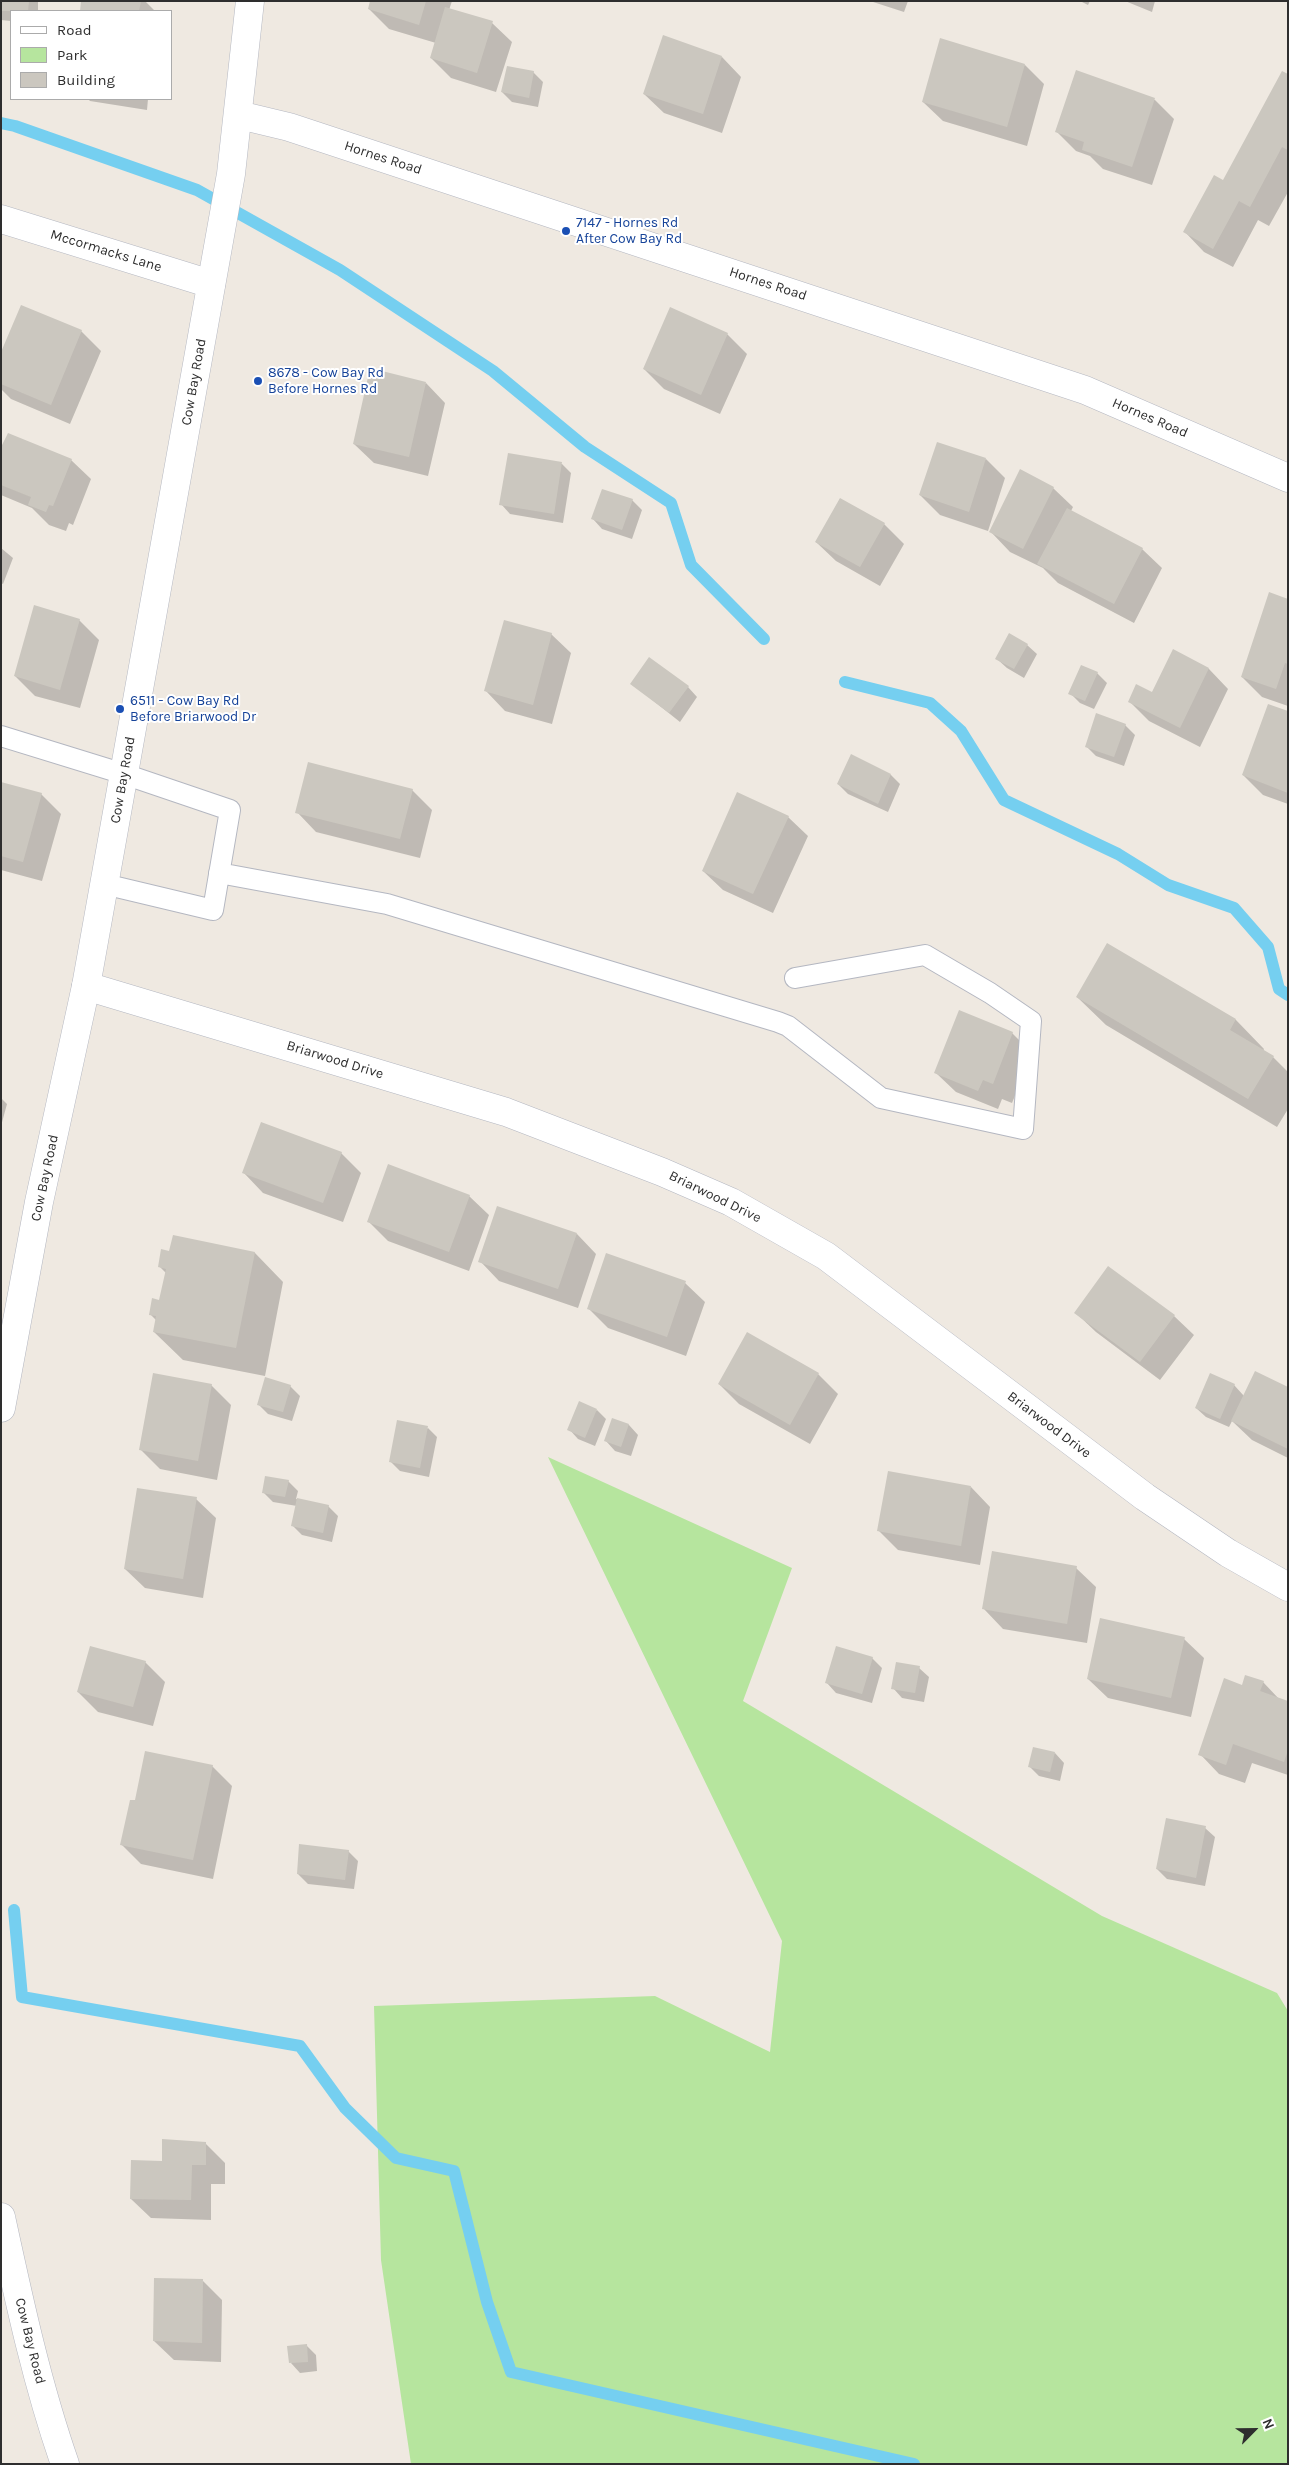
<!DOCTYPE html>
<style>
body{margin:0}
#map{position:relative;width:1289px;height:2465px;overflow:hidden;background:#efe9e1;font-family:Karla,sans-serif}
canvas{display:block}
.frame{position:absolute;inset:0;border:2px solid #2e2e2e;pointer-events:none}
.legend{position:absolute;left:10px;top:10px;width:162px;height:90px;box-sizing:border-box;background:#fff;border:1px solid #ababab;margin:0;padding:6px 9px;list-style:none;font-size:15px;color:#2e2e2e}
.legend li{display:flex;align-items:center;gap:10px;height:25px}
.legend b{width:25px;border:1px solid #ababab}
.north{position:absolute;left:1229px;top:2405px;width:50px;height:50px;-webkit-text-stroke:4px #fff;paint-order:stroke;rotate:67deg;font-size:14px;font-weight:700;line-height:20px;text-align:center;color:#2e2e2e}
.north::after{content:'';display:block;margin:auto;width:18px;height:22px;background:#2e2e2e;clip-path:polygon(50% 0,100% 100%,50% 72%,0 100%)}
</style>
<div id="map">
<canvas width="1289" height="2465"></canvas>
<div class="frame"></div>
<ul class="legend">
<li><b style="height:6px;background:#fff"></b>Road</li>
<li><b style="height:14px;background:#b6e59e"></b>Park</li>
<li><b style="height:14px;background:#cbc7bf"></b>Building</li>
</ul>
<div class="north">N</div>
</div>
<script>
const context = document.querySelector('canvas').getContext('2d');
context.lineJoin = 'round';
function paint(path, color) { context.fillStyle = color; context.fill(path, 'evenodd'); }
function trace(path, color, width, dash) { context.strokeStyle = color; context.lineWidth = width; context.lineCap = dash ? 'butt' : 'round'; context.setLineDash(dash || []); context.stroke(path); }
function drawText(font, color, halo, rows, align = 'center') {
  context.font = font + ' Karla,sans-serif'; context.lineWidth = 4; context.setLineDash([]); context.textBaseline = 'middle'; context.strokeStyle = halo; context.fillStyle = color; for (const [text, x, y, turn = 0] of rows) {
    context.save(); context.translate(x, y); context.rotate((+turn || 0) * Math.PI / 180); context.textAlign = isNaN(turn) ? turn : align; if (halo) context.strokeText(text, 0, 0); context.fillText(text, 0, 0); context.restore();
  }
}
paint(new Path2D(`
 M548 1457 792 1568 743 1701 1102 1916 1277 1993 1288 2011V2464H411L381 2260 374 2006 655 1996 770 2052 782 1941Z`), '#b6e59e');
paint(new Path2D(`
 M1 1H38V11H11V21L1 20Z
 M83 1H145L155 11H81Z
 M372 1H452L449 10 492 23 512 42 496 92 451 78 431 58 436 43 389 29 369 9Z
 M870 1H908L904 12Z
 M1080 1H1090L1088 5Z
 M1125 1H1155L1152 12Z
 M722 57 741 77 722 133 664 113 644 94Z
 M1025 65 1044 84 1027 146 943 121 923 102Z
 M533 72 543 82 538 107 512 102 502 92Z
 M1076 72 1155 100 1174 119 1152 185 1103 169 1090 156 1076 151 1056 131Z
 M1288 75V192L1269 226 1258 220 1233 267 1204 252 1185 232 1224 182Z
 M88 99H148L147 110 90 101Z
 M81 331 101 351 70 424 11 399 1 389V355Z
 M727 334 747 354 720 414 664 389 644 369Z
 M426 383 445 403 428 476 374 463 354 444Z
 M1 448 71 460 91 479 73 525 69 523 66 531 49 525 32 508 1 495Z
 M509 455 562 464 571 473 563 523 510 514 501 504Z
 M986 459 1005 478 988 531 940 515 920 495Z
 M1053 488 1073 507 1071 511 1142 549 1162 568 1134 623 1058 583 1043 568 1010 552 991 532Z
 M840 499 884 524 904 544 880 586 836 561 816 542Z
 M632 500 642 510 632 539 602 529 593 519Z
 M1 548 13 558 3 584 1 583Z
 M1288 600V706L1262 697 1242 677Z
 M79 620 99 640 80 708 35 696 15 676Z
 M551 634 571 653 552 724 505 711 486 691Z
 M1027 645 1037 654 1024 678 1007 668 997 659Z
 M1174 651 1209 669 1228 689 1200 747 1149 721 1129 701 1152 693Z
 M1097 673 1107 683 1094 709 1080 703 1070 693Z
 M631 683 688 687 697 697 680 722Z
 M1288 713V804L1263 795 1243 775Z
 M1125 725 1135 735 1124 766 1096 756 1086 746Z
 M851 756 891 775 900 784 888 812 848 794 838 784Z
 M1 783 41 794 61 814 42 881 1 870Z
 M412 790 432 810 420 858 316 832 297 812Z
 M788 817 808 836 773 913 723 890 703 871Z
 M1108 945 1236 1020 1264 1049 1263 1051 1273 1057 1288 1072V1109L1277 1127 1106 1025 1077 997Z
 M1012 1033 1032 1053 1012 1103 1002 1099 998 1109 956 1092 936 1073Z
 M1 1098 7 1104 1 1126Z
 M341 1153 361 1173 343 1222 263 1193 244 1173Z
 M469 1196 489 1215 469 1271 388 1241 368 1221Z
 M577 1234 596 1254 578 1308 499 1281 480 1261Z
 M174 1237 255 1253 283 1282 265 1376 183 1360 154 1332 157 1321 150 1314 160 1301 166 1273 160 1267 170 1253Z
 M685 1283 705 1302 686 1356 608 1328 588 1308Z
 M1076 1313 1174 1316 1194 1335 1160 1380 1096 1332Z
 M748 1334 818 1374 838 1394 810 1444 739 1404 719 1384Z
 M211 1385 231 1405 217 1480 160 1469 141 1450Z
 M1234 1385 1244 1396 1288 1388V1458L1252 1440 1232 1421 1229 1427 1206 1417 1196 1408Z
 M290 1386 300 1396 292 1421 268 1414 259 1405Z
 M597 1410 606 1419 595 1446 578 1439 569 1429Z
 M613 1419 629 1425 638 1435 631 1456 615 1451 606 1441Z
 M428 1428 437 1437 429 1477 400 1471 390 1461Z
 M288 1481 298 1491 296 1499 328 1506 338 1516 332 1542 302 1535 293 1526 297 1506 273 1502 263 1492Z
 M971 1487 990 1507 980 1565 898 1550 879 1531Z
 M196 1499 216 1518 203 1598 145 1588 125 1569Z
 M1076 1568 1096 1587 1087 1643 1003 1629 984 1609Z
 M1184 1639 1204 1658 1191 1717 1108 1698 1088 1679Z
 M872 1658 882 1668 872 1703 836 1693 827 1683Z
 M145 1662 165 1682 153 1726 98 1712 78 1692Z
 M919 1668 929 1677 924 1702 902 1698 893 1688Z
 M1263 1682 1280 1700 1288 1702V1775L1252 1763 1245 1783 1219 1774 1200 1754 1242 1686Z
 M1055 1753 1064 1763 1060 1781 1039 1776 1029 1766Z
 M212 1766 232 1786 213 1879 141 1864 121 1844 136 1802Z
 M1205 1828 1215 1837 1205 1886 1167 1879 1157 1869Z
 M348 1851 358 1861 354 1889 308 1884 298 1874Z
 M205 2143 225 2163V2184H211V2220L151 2218 131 2199 163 2163Z
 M203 2281 222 2300 221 2362 174 2360 154 2341Z
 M306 2345 316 2355 317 2371 300 2373 291 2363Z`), '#0003');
trace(new Path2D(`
 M1 123 15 126 197 190 340 270 493 371 585 447 671 503 691 565 764 639
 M845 682 930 703 961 731 1004 800 1118 854 1168 885 1234 908 1268 947 1279 989 1288 995
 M14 1910 22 1997 300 2046 345 2108 396 2158 454 2171 487 2302 511 2372 914 2464`), '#75cff0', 12);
paint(new Path2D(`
 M1 1H29L28 11H1Z
 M81 1H141L139 11H80Z
 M370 1H426L419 25 368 9Z
 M445 7 493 21 477 73 430 58Z
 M663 35 722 56 703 114 643 94Z
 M940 38 1025 64 1007 127 922 102Z
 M507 66 534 71 529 98 501 92Z
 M1076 70 1155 98 1132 167 1082 150 1084 142 1055 132Z
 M1282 71 1288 74V150L1282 147 1250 207 1239 201 1213 249 1183 232 1214 175 1223 180Z
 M21 305 82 330 51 405 1 384V352Z
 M670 307 728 333 701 395 643 369Z
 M370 368 426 382 409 457 353 444Z
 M8 433 72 459 53 506 49 505 46 512 28 505 31 497 1 485V447Z
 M937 442 986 458 969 512 919 495Z
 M508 453 562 462 554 514 499 505Z
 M1020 469 1054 487 1023 549 989 532Z
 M602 489 633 499 622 530 591 519Z
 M840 498 885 523 860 567 815 542Z
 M1067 508 1143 548 1114 604 1037 564Z
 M1269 592 1288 599V664L1285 663 1276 689 1241 677Z
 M34 605 80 619 60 690 14 676Z
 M504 620 552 633 533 705 484 691Z
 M1009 633 1028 644 1014 669 995 659Z
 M1173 649 1209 668 1180 728 1128 702 1136 684 1152 692Z
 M649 657 689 686 669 713 630 684Z
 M1081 665 1098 672 1085 701 1068 694Z
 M1268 704 1288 711V793L1242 775Z
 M1096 713 1126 724 1114 757 1085 747Z
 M851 754 891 774 878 804 837 784Z
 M308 762 413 789 400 839 295 813Z
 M1 782 42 793 23 862 1 856Z
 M737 792 789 816 753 894 702 871Z
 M1107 943 1236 1019 1230 1030 1274 1056 1248 1099 1076 997Z
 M959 1010 1013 1032 993 1084 983 1080 978 1091 934 1073Z
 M261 1122 342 1152 323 1203 242 1173Z
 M388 1164 470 1195 449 1252 367 1222Z
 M497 1206 577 1233 558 1289 478 1262Z
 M173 1235 255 1252 236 1348 153 1332 156 1316 149 1315 152 1298 159 1300 166 1269 158 1267 161 1249 169 1251Z
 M606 1253 686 1281 667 1337 587 1309Z
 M1108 1266 1175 1315 1140 1362 1074 1313Z
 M747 1332 819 1373 790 1425 718 1384Z
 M1255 1371 1288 1387V1449L1231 1421Z
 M153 1373 212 1384 198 1461 139 1450Z
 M1210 1373 1235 1384 1220 1419 1195 1408Z
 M265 1377 291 1385 283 1412 257 1405Z
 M579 1401 597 1409 585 1438 567 1430Z
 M612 1418 629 1424 621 1447 604 1441Z
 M397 1420 428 1426 420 1468 389 1462Z
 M888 1471 971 1486 961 1546 877 1531Z
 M265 1476 289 1480 285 1497 262 1493Z
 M137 1488 197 1497 183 1579 124 1569Z
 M297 1498 329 1505 323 1533 291 1526Z
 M992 1551 1077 1566 1067 1624 982 1609Z
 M1100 1618 1185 1637 1171 1698 1087 1679Z
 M90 1646 146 1661 133 1707 77 1692Z
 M836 1646 873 1657 862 1694 825 1683Z
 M896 1662 920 1666 915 1693 891 1689Z
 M1245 1675 1264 1681 1260 1691 1288 1701V1750L1284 1762 1233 1744 1226 1765 1198 1755 1224 1678 1242 1685Z
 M1033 1747 1055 1752 1050 1772 1028 1767Z
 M145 1751 213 1765 193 1860 120 1845 130 1800H135Z
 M1166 1818 1206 1826 1196 1878 1156 1869Z
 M299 1844 349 1850 345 1880 297 1874Z
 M162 2139 206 2142V2165H192L191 2200 130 2199 131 2160 162 2161Z
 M154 2278 203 2279 202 2343 153 2341Z
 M307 2344 308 2362 289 2363 287 2346Z`), '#cbc7bf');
const lane = new Path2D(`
 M1 736 124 774 230 810 213 910 104 884
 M219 873 387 904 778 1022 788 1026 881 1098 1023 1129 1031 1021 990 993 925 955 795 978`);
const street = new Path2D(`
 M239 115 289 127 1085 390 1288 478
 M1 219 211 284
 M86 986 506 1112 662 1172 731 1202 826 1256 1145 1497 1228 1553 1288 1587`);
const secondary = new Path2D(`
 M1 1408 39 1202 86 986 231 174 250 1
 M1 2217C19 2300 37 2384 65 2464`);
trace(lane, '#b4b7c1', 22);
trace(street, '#b4b7c1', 29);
trace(secondary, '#b4b7c1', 29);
trace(lane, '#fff', 20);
trace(street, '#fff', 28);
trace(secondary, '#fff', 28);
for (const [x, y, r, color] of [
 [566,231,5,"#1a4fb4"],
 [258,381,5,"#1a4fb4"],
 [120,709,5,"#1a4fb4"]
]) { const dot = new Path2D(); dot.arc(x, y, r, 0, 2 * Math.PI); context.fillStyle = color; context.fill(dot); trace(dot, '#fff', 2); }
drawText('14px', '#2e2e2e', '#fff', [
 ["Hornes Road",383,158,18],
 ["Mccormacks Lane",106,251,17],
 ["Hornes Road",768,284,18],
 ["Cow Bay Road",194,382,-80],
 ["Hornes Road",1150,418,23],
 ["Cow Bay Road",123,780,-80],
 ["Briarwood Drive",335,1060,17],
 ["Cow Bay Road",45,1178,-78],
 ["Briarwood Drive",715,1197,26],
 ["Briarwood Drive",1049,1425,37],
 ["Cow Bay Road",30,2341,76]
]);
drawText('14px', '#164399', '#fff', [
 ["7147 - Hornes Rd",576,223],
 ["After Cow Bay Rd",576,239],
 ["8678 - Cow Bay Rd",268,373],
 ["Before Hornes Rd",268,389],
 ["6511 - Cow Bay Rd",130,701],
 ["Before Briarwood Dr",130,717]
], 'left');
</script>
